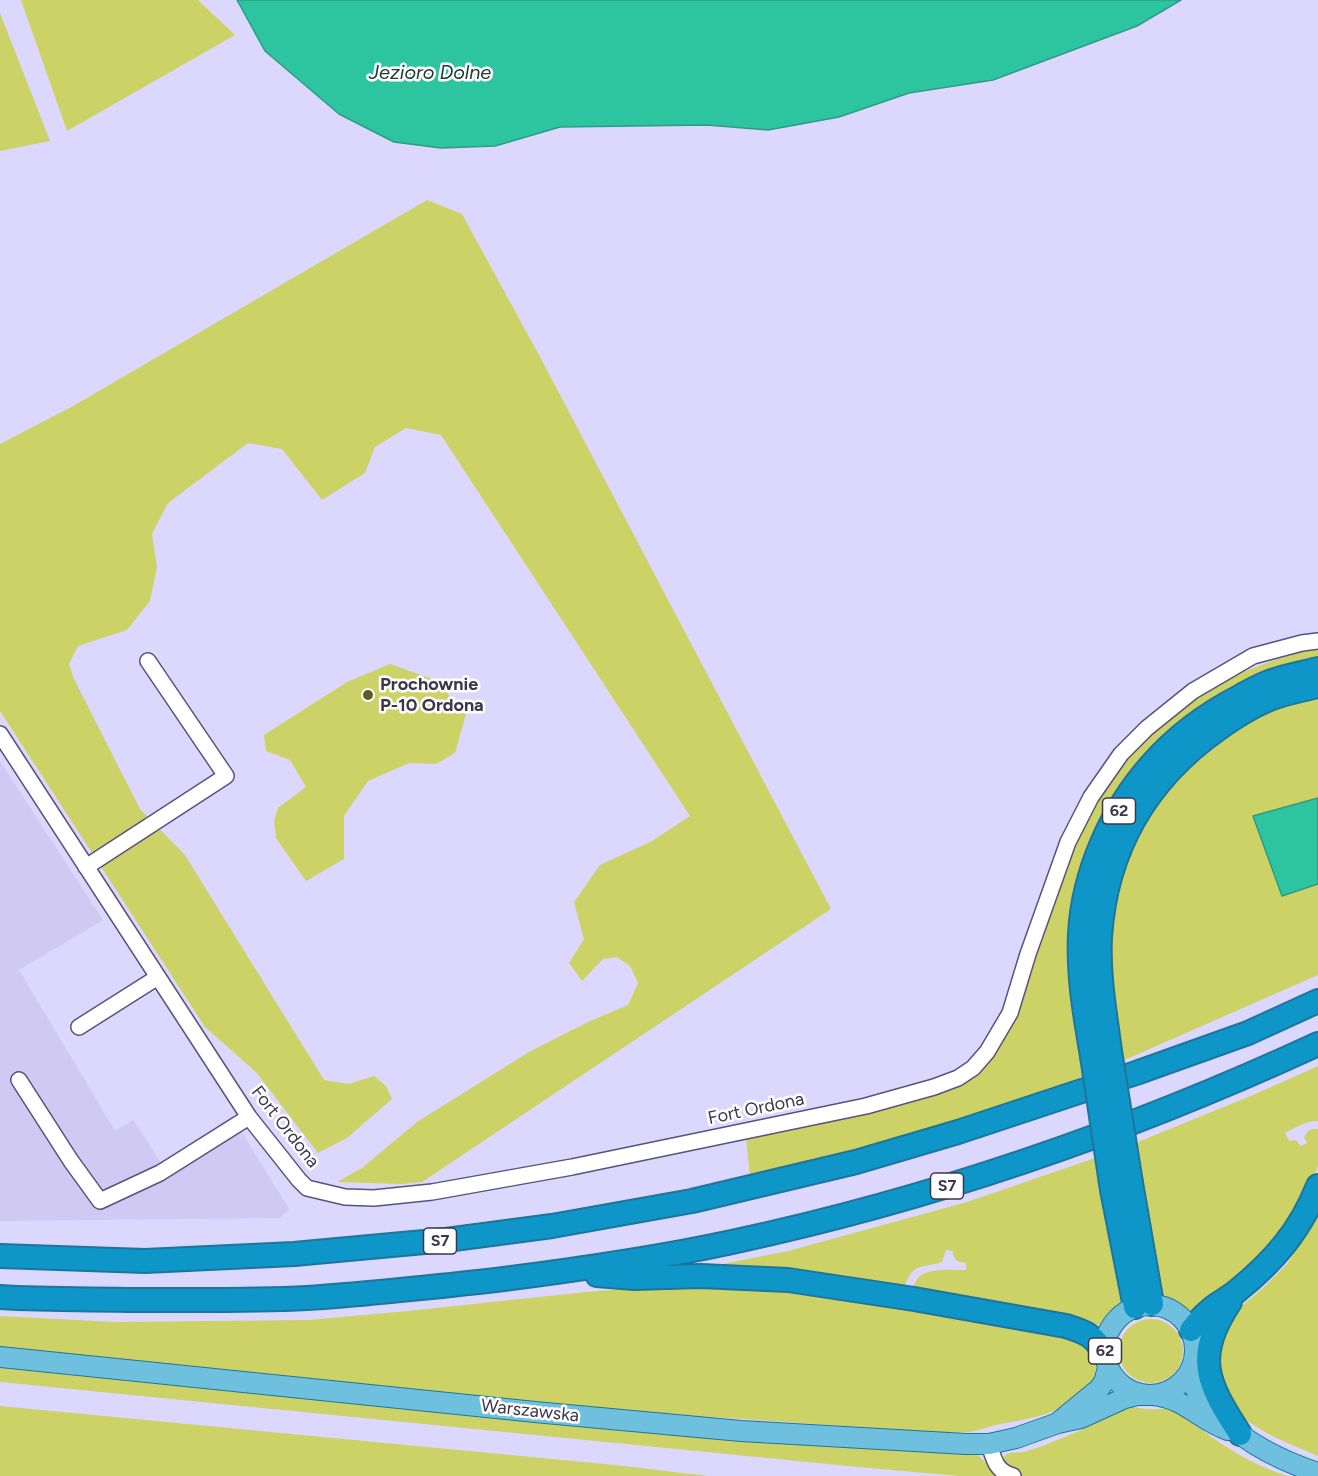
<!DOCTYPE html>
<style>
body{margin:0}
canvas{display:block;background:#dcd7fd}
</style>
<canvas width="1318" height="1476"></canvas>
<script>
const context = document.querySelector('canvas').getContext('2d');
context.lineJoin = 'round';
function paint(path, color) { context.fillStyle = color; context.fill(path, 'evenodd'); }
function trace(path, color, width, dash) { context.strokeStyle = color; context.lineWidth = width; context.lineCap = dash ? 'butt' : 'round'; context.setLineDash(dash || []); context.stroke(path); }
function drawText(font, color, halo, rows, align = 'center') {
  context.font = font + ' Figtree,sans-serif'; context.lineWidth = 5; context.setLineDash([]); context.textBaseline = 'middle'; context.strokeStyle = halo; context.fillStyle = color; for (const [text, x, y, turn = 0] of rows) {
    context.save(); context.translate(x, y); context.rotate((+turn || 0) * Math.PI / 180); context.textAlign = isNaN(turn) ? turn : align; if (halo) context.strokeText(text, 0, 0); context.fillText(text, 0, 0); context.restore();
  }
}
paint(new Path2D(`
 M0 761 103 920 19 970 115 1131 133 1120 162 1164 232 1116 289 1209 280 1218 0 1221Z`), '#cfc9f4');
paint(new Path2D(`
 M21 0H198L235 35 67 131Z
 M0 13 50 141 0 151Z
 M427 200 462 214 539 355 831 909 422 1182 401 1184 337 1182 362 1168 417 1122 529 1052 588 1022 628 1005 638 983 630 966 617 957 603 959 582 981 569 963 584 939 574 902 600 865 652 841 690 816 441 435 406 428 375 447 365 473 322 500 282 449 248 443 168 503 152 534 157 567 150 601 127 630 78 646 69 664 74 679 140 809 185 855 324 1080 349 1084 374 1076 386 1086 392 1099 347 1138 318 1153 256 1072 205 1027 0 711V444L73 406Z
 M1318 648V661L1131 778 1089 1074C979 1118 865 1151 750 1176L746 1139 847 1117 940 1091 992 1054 1071 848C1086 818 1103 788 1123 761 1134 747 1149 735 1163 723 1172 716 1181 707 1191 700 1229 675 1274 658 1318 648Z
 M390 664 435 680 466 714 455 753 436 764 409 763 368 781 344 816V859L306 881 276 838 274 820 278 808 306 787 290 760 266 751 264 735 347 682Z
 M1318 699V975L1120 1062 1110 982 1112 909 1127 854 1152 806 1188 764 1229 732 1255 718 1282 707Z
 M1318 1066V1121C1306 1121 1296 1127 1285 1133L1289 1141 1296 1140 1301 1146 1307 1143 1304 1137 1307 1132 1312 1129H1318V1166L1300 1207 1279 1242 1186 1320 1162 1299 1133 1144 1253 1095Z
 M1101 1156 1124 1303 1103 1327 1088 1320 1069 1316 912 1288C915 1283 917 1278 921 1275 933 1268 953 1270 966 1270V1263L957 1261 953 1255V1251L946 1250 942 1262C933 1266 921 1264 913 1271 908 1276 906 1284 902 1289L702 1268 788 1251 967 1202Z
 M1318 1207V1456C1290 1444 1249 1429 1230 1404 1223 1394 1218 1376 1214 1365L1232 1314 1263 1288 1287 1264 1300 1244Z
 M669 1285 785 1287 1077 1338C1089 1345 1096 1352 1096 1367 1095 1380 1091 1385 1081 1394 1055 1417 1029 1418 996 1425 987 1427 978 1431 969 1432 957 1433 944 1432 932 1432L698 1416 331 1385 0 1348V1316L115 1322 309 1320 408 1311 586 1292Z
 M1119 1351a32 32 0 1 1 64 0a32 32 0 1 1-64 0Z
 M0 1365 972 1453 979 1456 998 1476H959L858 1467 0 1382Z
 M0 1406 615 1465 708 1476H0Z
 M1130 1407C1136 1407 1142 1409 1148 1409 1158 1410 1166 1407 1175 1411 1190 1417 1201 1430 1213 1438 1236 1454 1261 1468 1288 1476H1016L1002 1461 1005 1455 1010 1453 1023 1452 1040 1447 1079 1431Z`), '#cdd267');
const water = new Path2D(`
 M237 0H1181L1137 26 993 80 909 93 839 117 768 130 707 125 560 127 495 146 441 148 394 142 339 114 265 51Z
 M1318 798V884L1282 896 1253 816Z`);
paint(water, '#2dc5a0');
trace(water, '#319a86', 1.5);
const minor = new Path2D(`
 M0 734 249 1117 299 1180 307 1188 345 1197 374 1198 432 1192 572 1167 866 1106 934 1087 958 1078 973 1068 987 1052 1010 1013 1028 954 1068 842 1091 797 1121 754 1147 728 1193 691 1253 656 1302 643 1318 641
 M86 867 226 776 148 661
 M79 1027 158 977
 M19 1080 71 1161 100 1201 160 1173 249 1117
 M989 1444C994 1460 996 1471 1013 1476`);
const major = new Path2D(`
 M1105 1350a45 45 0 1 1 90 0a45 45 0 1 1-90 0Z
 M0 1357 535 1412 741 1431 966 1444H989L1016 1438 1058 1423 1081 1418 1125 1398 1137 1395H1144
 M1192 1367C1190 1377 1191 1383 1197 1391 1211 1406 1225 1422 1241 1435 1264 1452 1291 1464 1318 1473
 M1153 1395C1185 1398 1199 1420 1228 1430
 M1060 1421 1099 1389 1104 1382 1108 1368`);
const highway = new Path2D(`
 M1110 1051C1105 1013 1098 975 1100 937 1106 848 1146 780 1218 729 1236 716 1257 703 1278 696 1291 692 1305 689 1318 686
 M1092 1056C1085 1015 1078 976 1080 934 1083 874 1111 810 1151 765 1176 736 1208 713 1241 696 1250 691 1260 685 1269 682 1285 676 1302 673 1318 669
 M1131 1183 1152 1304
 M1112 1190 1135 1307
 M0 1256 145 1261 294 1254 446 1240 552 1226 692 1201 856 1162 958 1132 1136 1073 1248 1033 1318 1001
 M597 1275 634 1278 701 1276 788 1280 914 1299 1066 1326C1085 1332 1094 1335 1104 1353
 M0 1297C45 1300 91 1299 136 1300 193 1300 250 1301 307 1298 370 1294 433 1287 496 1280 575 1270 654 1259 732 1242 932 1199 1132 1130 1318 1044
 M1230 1302C1194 1357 1206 1382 1240 1434
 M1191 1330C1199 1320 1208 1311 1218 1304 1224 1300 1231 1296 1237 1291 1274 1261 1300 1231 1318 1186`);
trace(minor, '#59527b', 18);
trace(major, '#1e759c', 22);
trace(highway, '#1e759c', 26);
trace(minor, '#fff', 15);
trace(major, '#6fc0de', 20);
trace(highway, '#0f96c8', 22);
const highwayBridge = new Path2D(`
 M1110 1051 1131 1183
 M1092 1056 1112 1190`);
trace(highwayBridge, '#1e759c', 26, []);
trace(highwayBridge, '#0f96c8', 22);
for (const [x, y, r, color] of [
 [368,695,6,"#5a5c2a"]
]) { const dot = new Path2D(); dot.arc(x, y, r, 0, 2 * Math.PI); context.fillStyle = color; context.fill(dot); trace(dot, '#fefefe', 2); }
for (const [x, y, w] of [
 [1119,811,33],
 [947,1186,33],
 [440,1241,33],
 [1105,1351,33]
]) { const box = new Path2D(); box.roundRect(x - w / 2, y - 13, w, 26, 4.5); context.fillStyle = '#fefefe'; context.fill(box); trace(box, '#3a374a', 1.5); }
drawText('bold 16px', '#3a374a', null, [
 ["62",1119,811],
 ["S7",947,1186],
 ["S7",440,1241],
 ["62",1105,1351]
]);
drawText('bold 18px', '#3a374a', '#fefefe', [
 ["Prochownie",380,685],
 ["P-10 Ordona",380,706]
], 'left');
drawText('18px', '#3a374a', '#fefefe', [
 ["Fort Ordona",756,1109,-12],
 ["Fort Ordona",285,1127,52],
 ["Warszawska",530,1411,6]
]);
drawText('italic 20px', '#223a32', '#fefefe', [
 ["Jezioro Dolne",430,73]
]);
</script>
